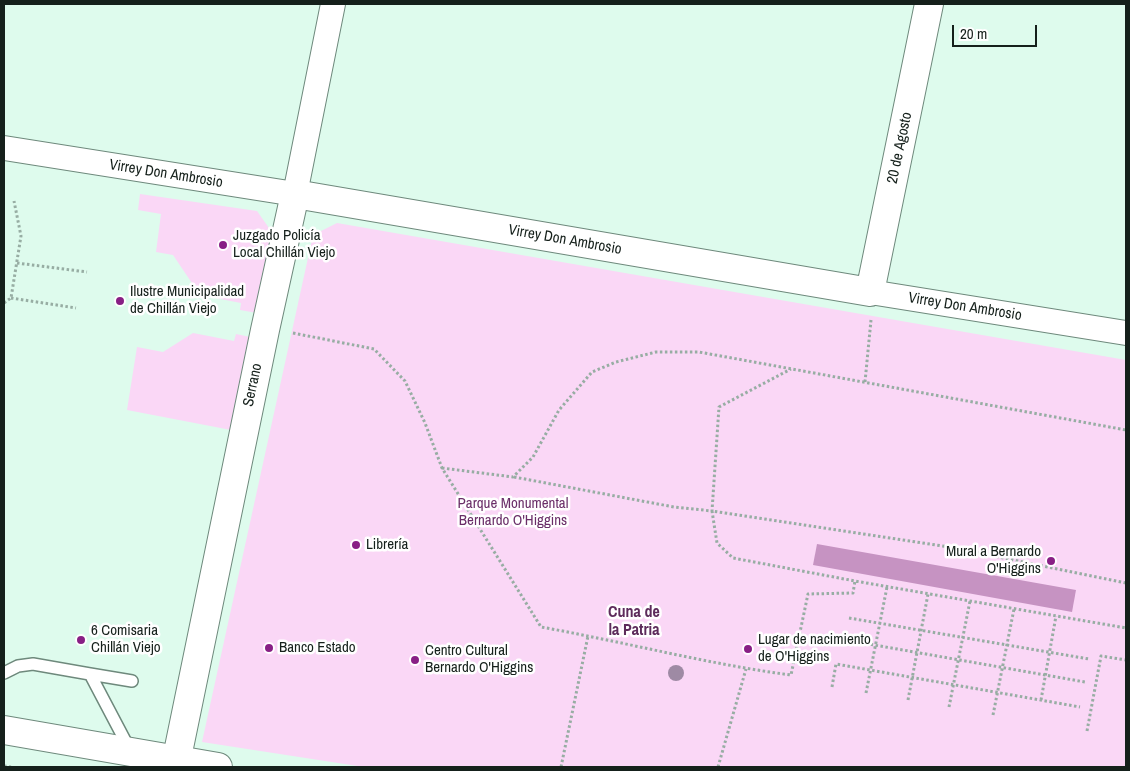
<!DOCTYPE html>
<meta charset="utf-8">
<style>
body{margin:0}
#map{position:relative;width:1130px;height:771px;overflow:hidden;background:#defbed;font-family:"Archivo Narrow",sans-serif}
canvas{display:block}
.frame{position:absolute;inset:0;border:5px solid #15201b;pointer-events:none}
.scale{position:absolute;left:952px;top:25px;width:85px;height:22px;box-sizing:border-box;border:2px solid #15201b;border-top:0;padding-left:6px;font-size:15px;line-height:18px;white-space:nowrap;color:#15201b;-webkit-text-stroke:4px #fff;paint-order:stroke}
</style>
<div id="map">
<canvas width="1130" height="771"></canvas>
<div class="frame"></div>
<div class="scale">20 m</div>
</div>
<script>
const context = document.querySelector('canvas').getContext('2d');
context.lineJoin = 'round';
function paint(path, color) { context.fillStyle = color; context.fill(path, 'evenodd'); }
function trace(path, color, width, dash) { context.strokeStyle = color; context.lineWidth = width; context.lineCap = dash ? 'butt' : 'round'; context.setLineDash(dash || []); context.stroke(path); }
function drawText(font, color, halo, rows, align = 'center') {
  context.font = font + ' "Archivo Narrow",sans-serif'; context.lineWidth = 5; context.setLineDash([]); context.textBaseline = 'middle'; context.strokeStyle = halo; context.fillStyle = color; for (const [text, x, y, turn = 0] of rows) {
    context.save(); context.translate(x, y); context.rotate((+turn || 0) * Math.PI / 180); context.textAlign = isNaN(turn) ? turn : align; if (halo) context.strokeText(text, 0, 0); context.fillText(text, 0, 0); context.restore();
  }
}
paint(new Path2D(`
 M140 194 257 211 274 235 257 313 240 310 241 303 200 295 173 255 156 252 161 214 138 210Z
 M337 223 1126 360V767H364L202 742 313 235Z
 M193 333 234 341 236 334 250 337 231 430 127 410 137 347 163 352Z`), '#fad7f6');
paint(new Path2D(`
 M817 544 1076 590 1072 612 813 565Z`), '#c693c2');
const lane = new Path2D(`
 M4 673 18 666 33 664 90 674 132 681
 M90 674 130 750`);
const street = new Path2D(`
 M4 148 295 194 333 4
 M870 292 1126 333`);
const secondary = new Path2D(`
 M175 767 265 330 295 194 870 292 929 4`);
const primary = new Path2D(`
 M4 730 218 767`);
trace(lane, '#6e897c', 14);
trace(street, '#6e897c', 26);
trace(secondary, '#6e897c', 30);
trace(primary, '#6e897c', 30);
trace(new Path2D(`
 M17 263 87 272
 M11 298 76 308
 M4 303 11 298 21 236 14 201
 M293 333 374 349 405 381 425 423 442 468 541 627C625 642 707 664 791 675L808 594 853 593 855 581
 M865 382 871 320
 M442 468 513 477 533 457 559 410 592 372 616 362 656 352H699L1126 430
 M514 477 674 507 712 511 719 407 791 369
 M1126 583 949 547 712 511 717 543 733 558 855 581 1126 628
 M849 618 1089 659
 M846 640 1085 682
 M832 687 836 664 1080 707
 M866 693 887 587
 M908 700 928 594
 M1041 700 1056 616
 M949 707 970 601
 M993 715 1014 609
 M1087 731 1101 656 1126 660
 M4 766 11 767
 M561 767 588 636
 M718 767 746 669`), '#97ada3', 3, [2.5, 2.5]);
trace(lane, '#fff', 11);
trace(street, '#fff', 24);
trace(secondary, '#fff', 28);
trace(primary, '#fff', 28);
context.fillStyle = '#9e8aa4';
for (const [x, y] of [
 [676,673]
]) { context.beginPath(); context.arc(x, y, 8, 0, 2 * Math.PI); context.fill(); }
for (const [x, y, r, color] of [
 [223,245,5,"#881f85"],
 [120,301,5,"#881f85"],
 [356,545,5,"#881f85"],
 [1051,561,5,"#881f85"],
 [81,640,5,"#881f85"],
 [269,648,5,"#881f85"],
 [748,649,5,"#881f85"],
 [415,660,5,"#881f85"]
]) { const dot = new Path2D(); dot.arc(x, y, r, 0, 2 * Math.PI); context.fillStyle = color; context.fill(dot); trace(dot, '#fff', 2); }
drawText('15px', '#15201b', '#fff', [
 ["20 de Agosto",900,148,-78],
 ["Virrey Don Ambrosio",166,174,9],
 ["Virrey Don Ambrosio",565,240,10],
 ["Virrey Don Ambrosio",965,307,9],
 ["Serrano",253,385,-78]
]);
drawText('15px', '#15201b', '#fff', [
 ["Juzgado Policía",233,236],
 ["Local Chillán Viejo",233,253],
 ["Ilustre Municipalidad",130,292],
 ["de Chillán Viejo",130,309],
 ["Librería",366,545],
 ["Mural a Bernardo",1041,552,"right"],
 ["O'Higgins",1041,569,"right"],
 ["6 Comisaria",91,631],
 ["Chillán Viejo",91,648],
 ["Lugar de nacimiento",758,640],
 ["de O'Higgins",758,657],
 ["Banco Estado",279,648],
 ["Centro Cultural",425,651],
 ["Bernardo O'Higgins",425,668]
], 'left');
drawText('15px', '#6a2e68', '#fff', [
 ["Parque Monumental",513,504],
 ["Bernardo O'Higgins",513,521]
]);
drawText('bold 16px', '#5d2b5b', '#fff', [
 ["Cuna de",634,613],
 ["la Patria",634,631]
]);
</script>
